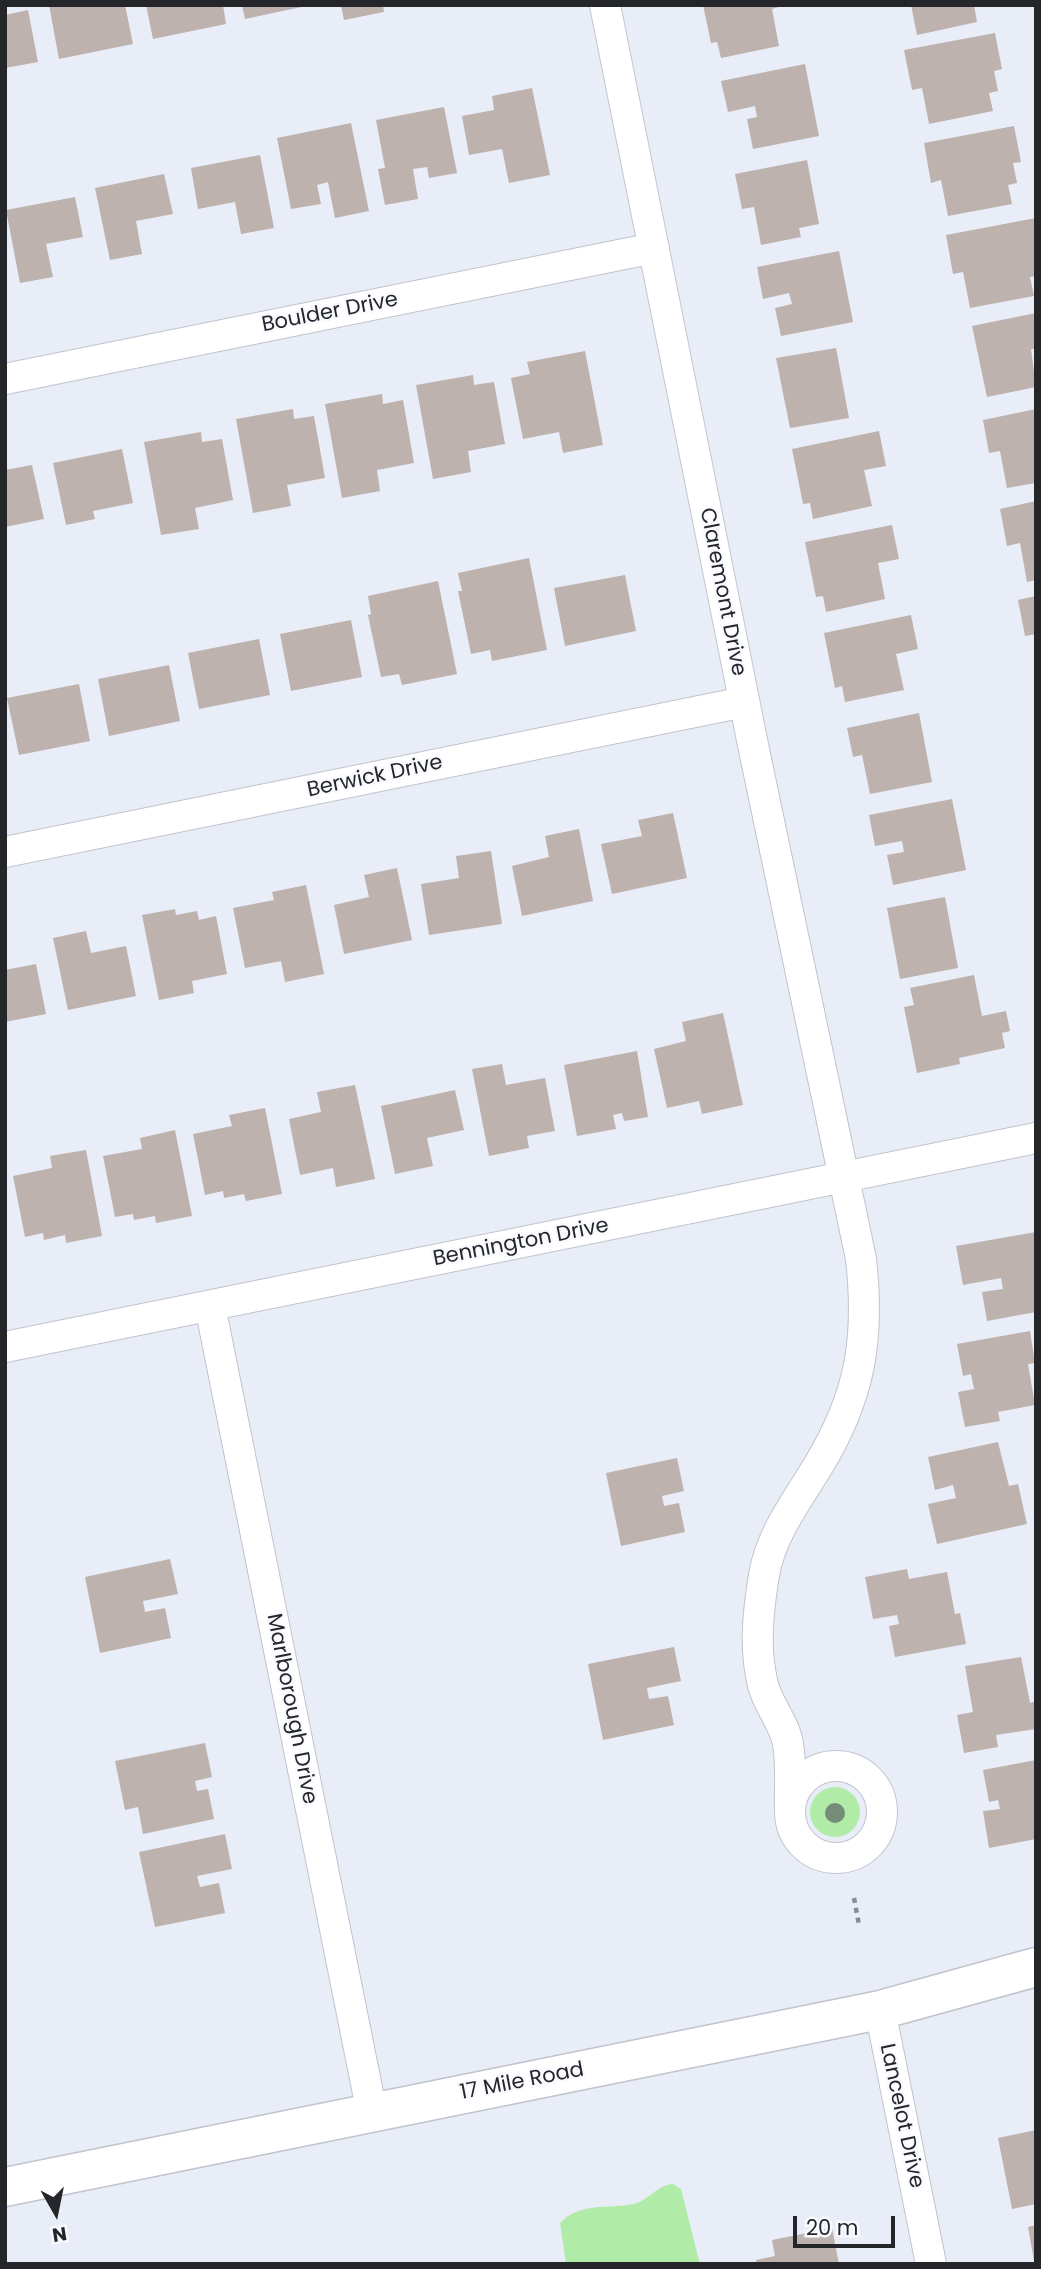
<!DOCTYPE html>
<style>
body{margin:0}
#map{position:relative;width:1041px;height:2269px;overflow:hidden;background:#e9edf7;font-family:Poppins,sans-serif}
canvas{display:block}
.frame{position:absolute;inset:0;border:7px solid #25262a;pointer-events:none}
.north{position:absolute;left:21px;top:2178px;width:70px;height:70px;-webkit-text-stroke:5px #f9faff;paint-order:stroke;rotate:171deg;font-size:19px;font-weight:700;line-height:28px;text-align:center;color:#25262a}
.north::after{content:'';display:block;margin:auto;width:24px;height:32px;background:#25262a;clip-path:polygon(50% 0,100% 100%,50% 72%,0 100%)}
.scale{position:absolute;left:793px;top:2216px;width:102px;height:32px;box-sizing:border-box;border:4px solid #25262a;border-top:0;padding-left:9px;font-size:21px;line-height:24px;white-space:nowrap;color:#25262a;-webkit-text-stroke:5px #f9faff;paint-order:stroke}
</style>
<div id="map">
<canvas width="1041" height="2269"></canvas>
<div class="frame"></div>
<div class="north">N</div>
<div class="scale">20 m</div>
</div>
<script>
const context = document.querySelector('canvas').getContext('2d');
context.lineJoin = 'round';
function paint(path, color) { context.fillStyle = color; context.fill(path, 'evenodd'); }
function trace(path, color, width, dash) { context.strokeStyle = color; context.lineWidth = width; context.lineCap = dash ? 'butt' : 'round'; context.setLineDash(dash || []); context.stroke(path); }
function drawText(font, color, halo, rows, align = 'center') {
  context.font = font + ' Poppins,sans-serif'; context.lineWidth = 5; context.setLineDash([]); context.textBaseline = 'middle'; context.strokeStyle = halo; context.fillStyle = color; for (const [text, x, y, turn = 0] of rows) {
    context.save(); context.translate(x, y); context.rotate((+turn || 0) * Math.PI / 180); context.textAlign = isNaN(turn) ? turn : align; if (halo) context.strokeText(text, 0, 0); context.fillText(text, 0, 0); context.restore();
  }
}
paint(new Path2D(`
 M810 1812a25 25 0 1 1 50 0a25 25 0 1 1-50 0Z
 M673 2184 681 2189 700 2264H566L560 2223C579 2202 609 2209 634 2204 649 2200 657 2185 673 2184Z`), '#b0eca7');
paint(new Path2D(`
 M49 5H125L133 44 59 59Z
 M146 5H223L226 24 153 39Z
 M242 5H306V6L245 19Z
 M341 5H383L384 12 344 20Z
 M703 5H786L772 9 779 46 721 58 717 42 711 43Z
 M911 5H974L977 22 917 35Z
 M28 10 38 62 5 68V15Z
 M995 33 1002 69 994 71 998 91 989 93 993 111 929 124 922 88 912 90 904 50Z
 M805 64 819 136 753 149 747 119 757 117 755 106 728 112 721 81Z
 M532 88 550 175 509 183 502 149 469 155 462 116 494 110 492 96Z
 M444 107 457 173 429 178 427 167 413 169 418 199 385 205 378 169 385 168 376 120Z
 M351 123 369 211 335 218 328 182 317 185 321 204 291 209 277 138Z
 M1014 126 1021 162 1013 163 1017 183 1008 185 1012 204 948 216 941 180 931 183 924 143Z
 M260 155 274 228 241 234 235 202 198 209 191 168Z
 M807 160 819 224 799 228 801 237 761 245 754 207 742 209 735 174Z
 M164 174 173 214 136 221 142 254 110 260 95 188Z
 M75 197 83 237 46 244 53 277 20 283 6 210Z
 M1036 218V276L1030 277 1034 296 970 308 963 272 953 274 946 235Z
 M839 251 853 322 781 336 775 308 792 304 789 293 763 299 757 267Z
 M1036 313V349H1031L1036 387 987 397 972 326Z
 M836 348 849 418 790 428 776 358Z
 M585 351 603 445 563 453 559 432 523 439 511 378 530 374 527 362Z
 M473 375 474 385 494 382 505 444 468 451 471 472 433 479 416 385Z
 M382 394 383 404 403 400 414 463 377 470 380 491 342 498 325 404Z
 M293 409 294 419 314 416 325 478 287 485 291 506 253 513 236 419Z
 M1036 409V483L1007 488 1000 451 989 453 983 420Z
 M879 431 886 466 864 470 872 506 813 519 810 503 803 504 792 449Z
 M201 432 202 442 222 439 233 500 195 508 199 529 161 535 144 442Z
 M122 449 133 503 93 511 95 519 66 525 53 463Z
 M32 465 44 519 5 527V470Z
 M1036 501V580L1027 582 1020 543 1007 546 1000 509Z
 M892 525 899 559 878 563 885 599 826 612 823 596 816 597 805 542Z
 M529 558 547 650 492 661 490 650 471 654 458 591H462L458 573Z
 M625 575 636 631 565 646 554 588Z
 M438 581 457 674 402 685 399 674 381 677 368 615 371 614 368 596Z
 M1036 596V634L1025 636 1018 600Z
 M911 615 918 649 896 654 904 690 845 702 842 686 835 688 824 633Z
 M351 620 362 677 291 691 280 634Z
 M259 639 270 695 199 709 188 653Z
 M169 665 180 721 109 736 98 679Z
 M79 684 90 741 19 755 7 698Z
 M919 713 932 782 870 794 862 755 853 757 847 728Z
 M952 799 966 870 893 885 887 855 904 852 902 841 875 846 869 815Z
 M673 813 687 878 612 894 601 844 642 836 638 820Z
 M579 829 593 901 522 916 512 866 549 857 545 836Z
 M491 851 502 924 429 935 421 884 459 878 456 856Z
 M397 868 412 940 344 954 334 905 369 897 364 875Z
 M306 885 324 974 285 982 281 961 245 968 233 908 274 900 272 892Z
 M945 897 958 968 900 979 887 908Z
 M175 909 176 915 197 911 199 920 216 916 227 974 192 981 194 993 159 1000 142 915Z
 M86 931 91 953 126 946 136 996 68 1010 53 938Z
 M36 964 46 1014 5 1022V970Z
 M974 975 982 1016 1006 1011 1010 1031 1002 1033 1005 1048 959 1058 960 1064 917 1073 904 1007 914 1005 910 988Z
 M723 1013 743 1105 702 1114 699 1101 667 1108 654 1049 686 1041 682 1022Z
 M637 1051 648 1117 624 1121 622 1113 613 1115 616 1129 577 1136 564 1065Z
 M502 1064 506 1085 545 1078 555 1131 527 1136 529 1148 489 1156 472 1069Z
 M355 1085 375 1179 336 1187 333 1168 300 1175 289 1119 321 1112 317 1092Z
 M455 1090 464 1130 427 1138 433 1166 395 1174 381 1106Z
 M265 1108 282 1194 246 1201 244 1194 224 1198 223 1191 205 1195 193 1134 232 1126 229 1115Z
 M175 1130 192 1216 156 1223 155 1216 134 1220 133 1214 115 1217 103 1156 142 1149 140 1138Z
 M86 1150 102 1236 66 1243 65 1235 44 1240 43 1233 25 1237 13 1176 52 1168 50 1156Z
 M1036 1232V1312L987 1321 982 1292 1003 1289 1001 1278 963 1285 956 1246Z
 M1030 1331 1035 1363 1028 1364 1035 1405 998 1412 1000 1421 965 1427 958 1392 974 1389 971 1374 963 1376 957 1344Z
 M998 1442 1009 1486 1018 1484 1027 1524 937 1544 928 1504 956 1498 953 1485 935 1490 928 1457Z
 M677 1458 684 1491 662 1496 664 1506 679 1503 685 1532 621 1546 606 1473Z
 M170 1559 178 1594 143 1601 145 1612 165 1608 171 1638 100 1653 85 1577Z
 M907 1569 909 1579 947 1572 955 1614 960 1613 966 1644 895 1657 889 1626 899 1624 897 1615 873 1619 865 1577Z
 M674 1647 681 1681 647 1688 649 1699 668 1696 674 1725 603 1740 588 1664Z
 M1021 1657 1030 1703 1036 1701V1729L996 1735 998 1747 964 1753 957 1715 973 1712 965 1666Z
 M205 1743 212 1777 195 1781 197 1791 208 1789 214 1819 143 1834 138 1807 125 1810 115 1761Z
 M1036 1760V1839L989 1848 983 1811 1000 1809 998 1800 989 1802 983 1770Z
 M225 1834 232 1869 197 1876 200 1887 219 1883 225 1913 155 1927 139 1852Z
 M1036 2130V2204L1012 2209 998 2138Z
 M1036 2225V2261H1034L1028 2227Z
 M832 2228 839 2264H757L756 2260 775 2256 772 2240Z`), '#bdb2ad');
const minor = new Path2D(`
 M605 5 753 745 861 1259C870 1340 860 1397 818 1466 797 1501 771 1534 764 1575 758 1611 754 1649 763 1685 768 1705 785 1724 788 1744 792 1766 789 1791 790 1813
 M5 379 654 248
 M5 852 744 702
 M210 1306 372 2113
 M5 1347 1036 1138
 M790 1812a46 46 0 1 1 92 0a46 46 0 1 1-92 0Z
 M880 2010 931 2264`);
const secondary = new Path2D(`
 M5 2187 880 2010 1036 1967`);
trace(minor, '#c1c4ce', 32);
trace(secondary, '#c1c4ce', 41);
trace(new Path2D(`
 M854 1898 859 1925`), '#888b92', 4.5, [5, 5]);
trace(minor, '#fff', 30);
trace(secondary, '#fff', 38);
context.fillStyle = '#748c78';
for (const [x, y] of [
 [835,1813]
]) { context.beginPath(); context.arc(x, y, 10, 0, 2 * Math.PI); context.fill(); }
drawText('21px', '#25262a', '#f9faff', [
 ["Boulder Drive",330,313,-11],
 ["Claremont Drive",722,592,79],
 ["Berwick Drive",375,777,-12],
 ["Bennington Drive",521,1243,-11],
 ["Marlborough Drive",291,1709,79],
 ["17 Mile Road",522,2082,-11],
 ["Lancelot Drive",901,2116,78]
]);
</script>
